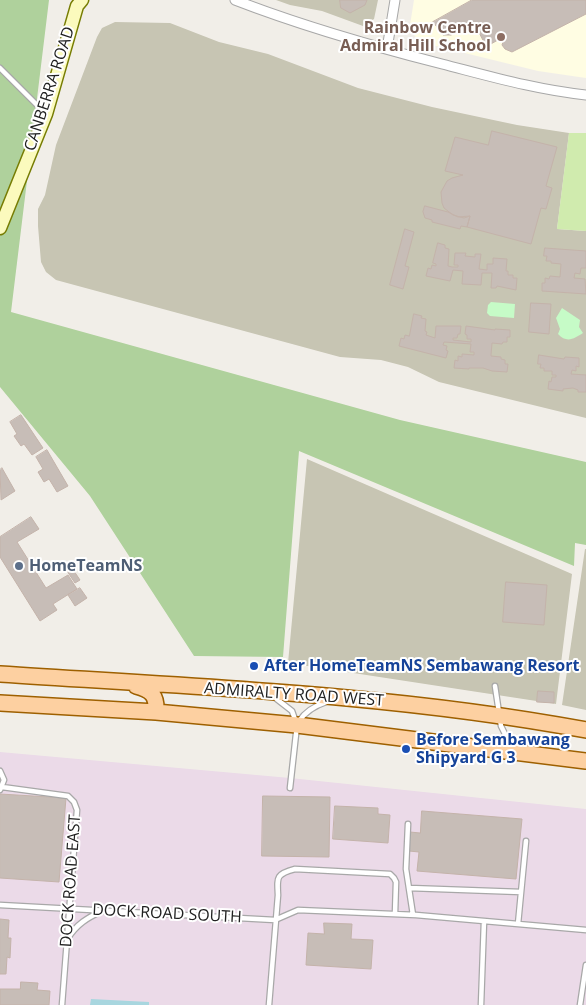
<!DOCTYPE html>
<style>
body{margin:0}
canvas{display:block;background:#f1eee8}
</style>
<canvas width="586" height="1005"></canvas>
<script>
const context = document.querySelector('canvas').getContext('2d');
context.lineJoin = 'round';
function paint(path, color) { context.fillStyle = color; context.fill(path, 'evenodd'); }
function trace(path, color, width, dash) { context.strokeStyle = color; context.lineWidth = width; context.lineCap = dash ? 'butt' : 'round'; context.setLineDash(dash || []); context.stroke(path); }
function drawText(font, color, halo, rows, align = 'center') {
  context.font = font + ' "Open Sans",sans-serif'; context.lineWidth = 4; context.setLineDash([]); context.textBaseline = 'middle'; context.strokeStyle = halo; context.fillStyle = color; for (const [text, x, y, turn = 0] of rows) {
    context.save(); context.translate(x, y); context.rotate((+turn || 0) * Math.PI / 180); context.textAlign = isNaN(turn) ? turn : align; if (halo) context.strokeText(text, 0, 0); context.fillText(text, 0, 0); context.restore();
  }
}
paint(new Path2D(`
 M0 752 290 778 586 809V1005H0Z`), '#ebdae8');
paint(new Path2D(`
 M414 0H586V78L538 71 424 43 418 40 411 31 410 25Z`), '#fffde3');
paint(new Path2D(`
 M276 0H378L374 19 363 26 322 11 290 5Z
 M115 22 170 23 219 42 268 54 358 88 432 107 517 125 569 133 557 229 586 231V418L439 382 408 367 381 360 340 357 56 280 46 272 41 262 38 226V209L45 195 56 145 97 37 102 28Z
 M307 459 572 574 556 704 288 663Z
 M585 549H586V710L562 705Z`), '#c7c5b3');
paint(new Path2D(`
 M569 133H586V231L557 229Z`), '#d0ebae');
paint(new Path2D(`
 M0 0H49L11 312 400 420 586 462V545L575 543 574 566 299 451 283 657 194 656 90 496 0 387Z`), '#afd19c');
paint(new Path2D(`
 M491 302 515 304 514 318 490 316 487 313 488 305Z
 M562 308 580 320 579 327 583 333C575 338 567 344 558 334L560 329 556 318Z`), '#c6fbc7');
paint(new Path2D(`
 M91 999 149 1002V1005H90Z`), '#a8d6df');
const building = new Path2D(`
 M340 0H367L365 5 350 13 341 8Z
 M472 0H586V14L512 52 505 49 502 45 505 36 489 45 485 44 475 25 476 22 451 35H443L440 31 433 22Z
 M492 131 557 147 546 186 552 188 546 209 541 208 531 244 467 227 470 216 464 218 453 215 444 208 442 203 441 192 447 181 452 178 463 175 445 171 455 137 488 145Z
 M425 206 448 212 458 217 470 216 467 227 461 226 460 229 432 222V220L425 218 423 212Z
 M405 229 414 232 405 266 409 267 403 289 390 285Z
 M438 243 445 245V248L449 249 448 266 452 267H458V265H454L455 253H466L465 256 475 257V254H481L479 269 487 270V264H493V258L507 259 506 271H508V275H513V278H517L516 290 497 286 496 288H491L492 273H482L481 285 462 284 463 271 453 270 450 281 426 276 428 268 431 269 432 265 436 266V264L433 263Z
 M545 248 586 251V268H581L580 274 575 273 574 278 585 279 586 294 542 291V283H545V278L549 279 550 276 560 277 561 264 551 263V261H546L547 256H544Z
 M531 303 551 304 549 334 529 332Z
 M414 314 422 316 421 318 426 319 425 331 427 332 426 335 435 338 436 326H461L460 334H458L457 338H453V340L471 342V339H467V335L465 334 466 326 495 330V329L510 330V337H507V342H503L502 344 492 343 491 355V356L501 357V359L505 360V364H508L507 372 492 371 483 368H469V369L454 368 455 360 458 361V356L462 357V354L474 355V352H470L471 344 444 342 443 345 447 346 446 350 448 351 446 358 399 346 401 338 404 339 405 335 409 336Z
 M539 355 564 359 565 357 579 358V367L576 366V371L572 370 571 374 586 375V392H578V390L573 388 563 389V391L548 389 549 381 551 382 552 377H556V375H552V371H544V368H540L541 364H538Z
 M21 415 43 448 32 455 24 444 21 446 14 436 17 434 10 422Z
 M47 450 68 486 57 492 49 479 44 482 38 472 43 469 36 457Z
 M2 468 15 491 1 500 0 470Z
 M31 517 39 529 17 542 46 588 68 575 77 589 53 604 57 610 40 621 0 557V537Z
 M72 568 80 580 75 583 67 571Z
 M506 582 547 585 544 625 503 622Z
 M80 588 87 598 75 606 68 595Z
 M538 691 554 692V703L537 702Z
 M0 794 66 798 59 882 0 878Z
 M263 796 330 797 329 857 262 856Z
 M335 806 378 808V814L390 815 388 843 333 839Z
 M422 811 522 819 516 879 417 871 419 852 409 851 410 832 420 833Z
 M0 919 9 920 8 938H11L10 958 7 957 6 974H0Z
 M324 923 352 924 351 939 373 940 371 969 306 965 308 933 324 934Z
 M21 982 38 983 37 990 50 991 49 1005H0V989H20Z`);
paint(building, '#c7bdb7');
trace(building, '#c4b3aa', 1);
const service = new Path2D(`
 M0 68 45 113
 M495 686 501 726 507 738 521 747
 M274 697 292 711 297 725 290 788
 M299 721C306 711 314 706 326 702
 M0 771 4 780 0 790
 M2 787 68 796 74 802 77 810 62 1005
 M408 824 406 869 413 915
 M409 888 521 892
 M0 905 275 920 298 910 416 915 586 930
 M518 924 526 841
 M68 938C77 924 87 918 102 911
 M269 1005 278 895C277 877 276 874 295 869L390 874 394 878 396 882 395 914
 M481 1005 484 921
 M580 1005 586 965`);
const minor = new Path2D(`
 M235 0C302 26 372 46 442 64 489 76 537 90 586 95
 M387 49 395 0`);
const secondary = new Path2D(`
 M0 228 46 114 77 6 82 0`);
const primary = new Path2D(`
 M0 674C196 687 393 694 586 730
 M136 686C152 690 157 696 156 712
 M0 703 156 712 297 725 586 761`);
trace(service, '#a8a8a8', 7);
trace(minor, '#a8a8a8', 11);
trace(secondary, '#777d03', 15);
trace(primary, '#9e6000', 18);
trace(service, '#fff', 4.5);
trace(minor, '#fff', 9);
trace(secondary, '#fbfabd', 12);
trace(primary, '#fdd0a1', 15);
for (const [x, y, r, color] of [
 [501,37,5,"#8d6e63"],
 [19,566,5,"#5c6f8a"],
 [254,666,5,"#1a4fb4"],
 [406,749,5,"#1a4fb4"]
]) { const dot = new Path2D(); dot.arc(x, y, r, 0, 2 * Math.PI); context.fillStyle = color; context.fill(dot); trace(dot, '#fff', 2); }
drawText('bold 16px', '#785e54', '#fff', [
 ["Rainbow Centre",491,28],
 ["Admiral Hill School",491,46]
], 'right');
drawText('16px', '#212121', '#fff', [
 ["CANBERRA ROAD",50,89,-72],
 ["ADMIRALTY ROAD WEST",294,695,4],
 ["DOCK ROAD EAST",71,881,-86],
 ["DOCK ROAD SOUTH",167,914,3]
]);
drawText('bold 16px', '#4e5e75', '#fff', [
 ["HomeTeamNS",29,566]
], 'left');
drawText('bold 16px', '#164399', '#fff', [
 ["After HomeTeamNS Sembawang Resort",264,666],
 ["Before Sembawang",416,740],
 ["Shipyard G 3",416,758]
], 'left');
</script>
